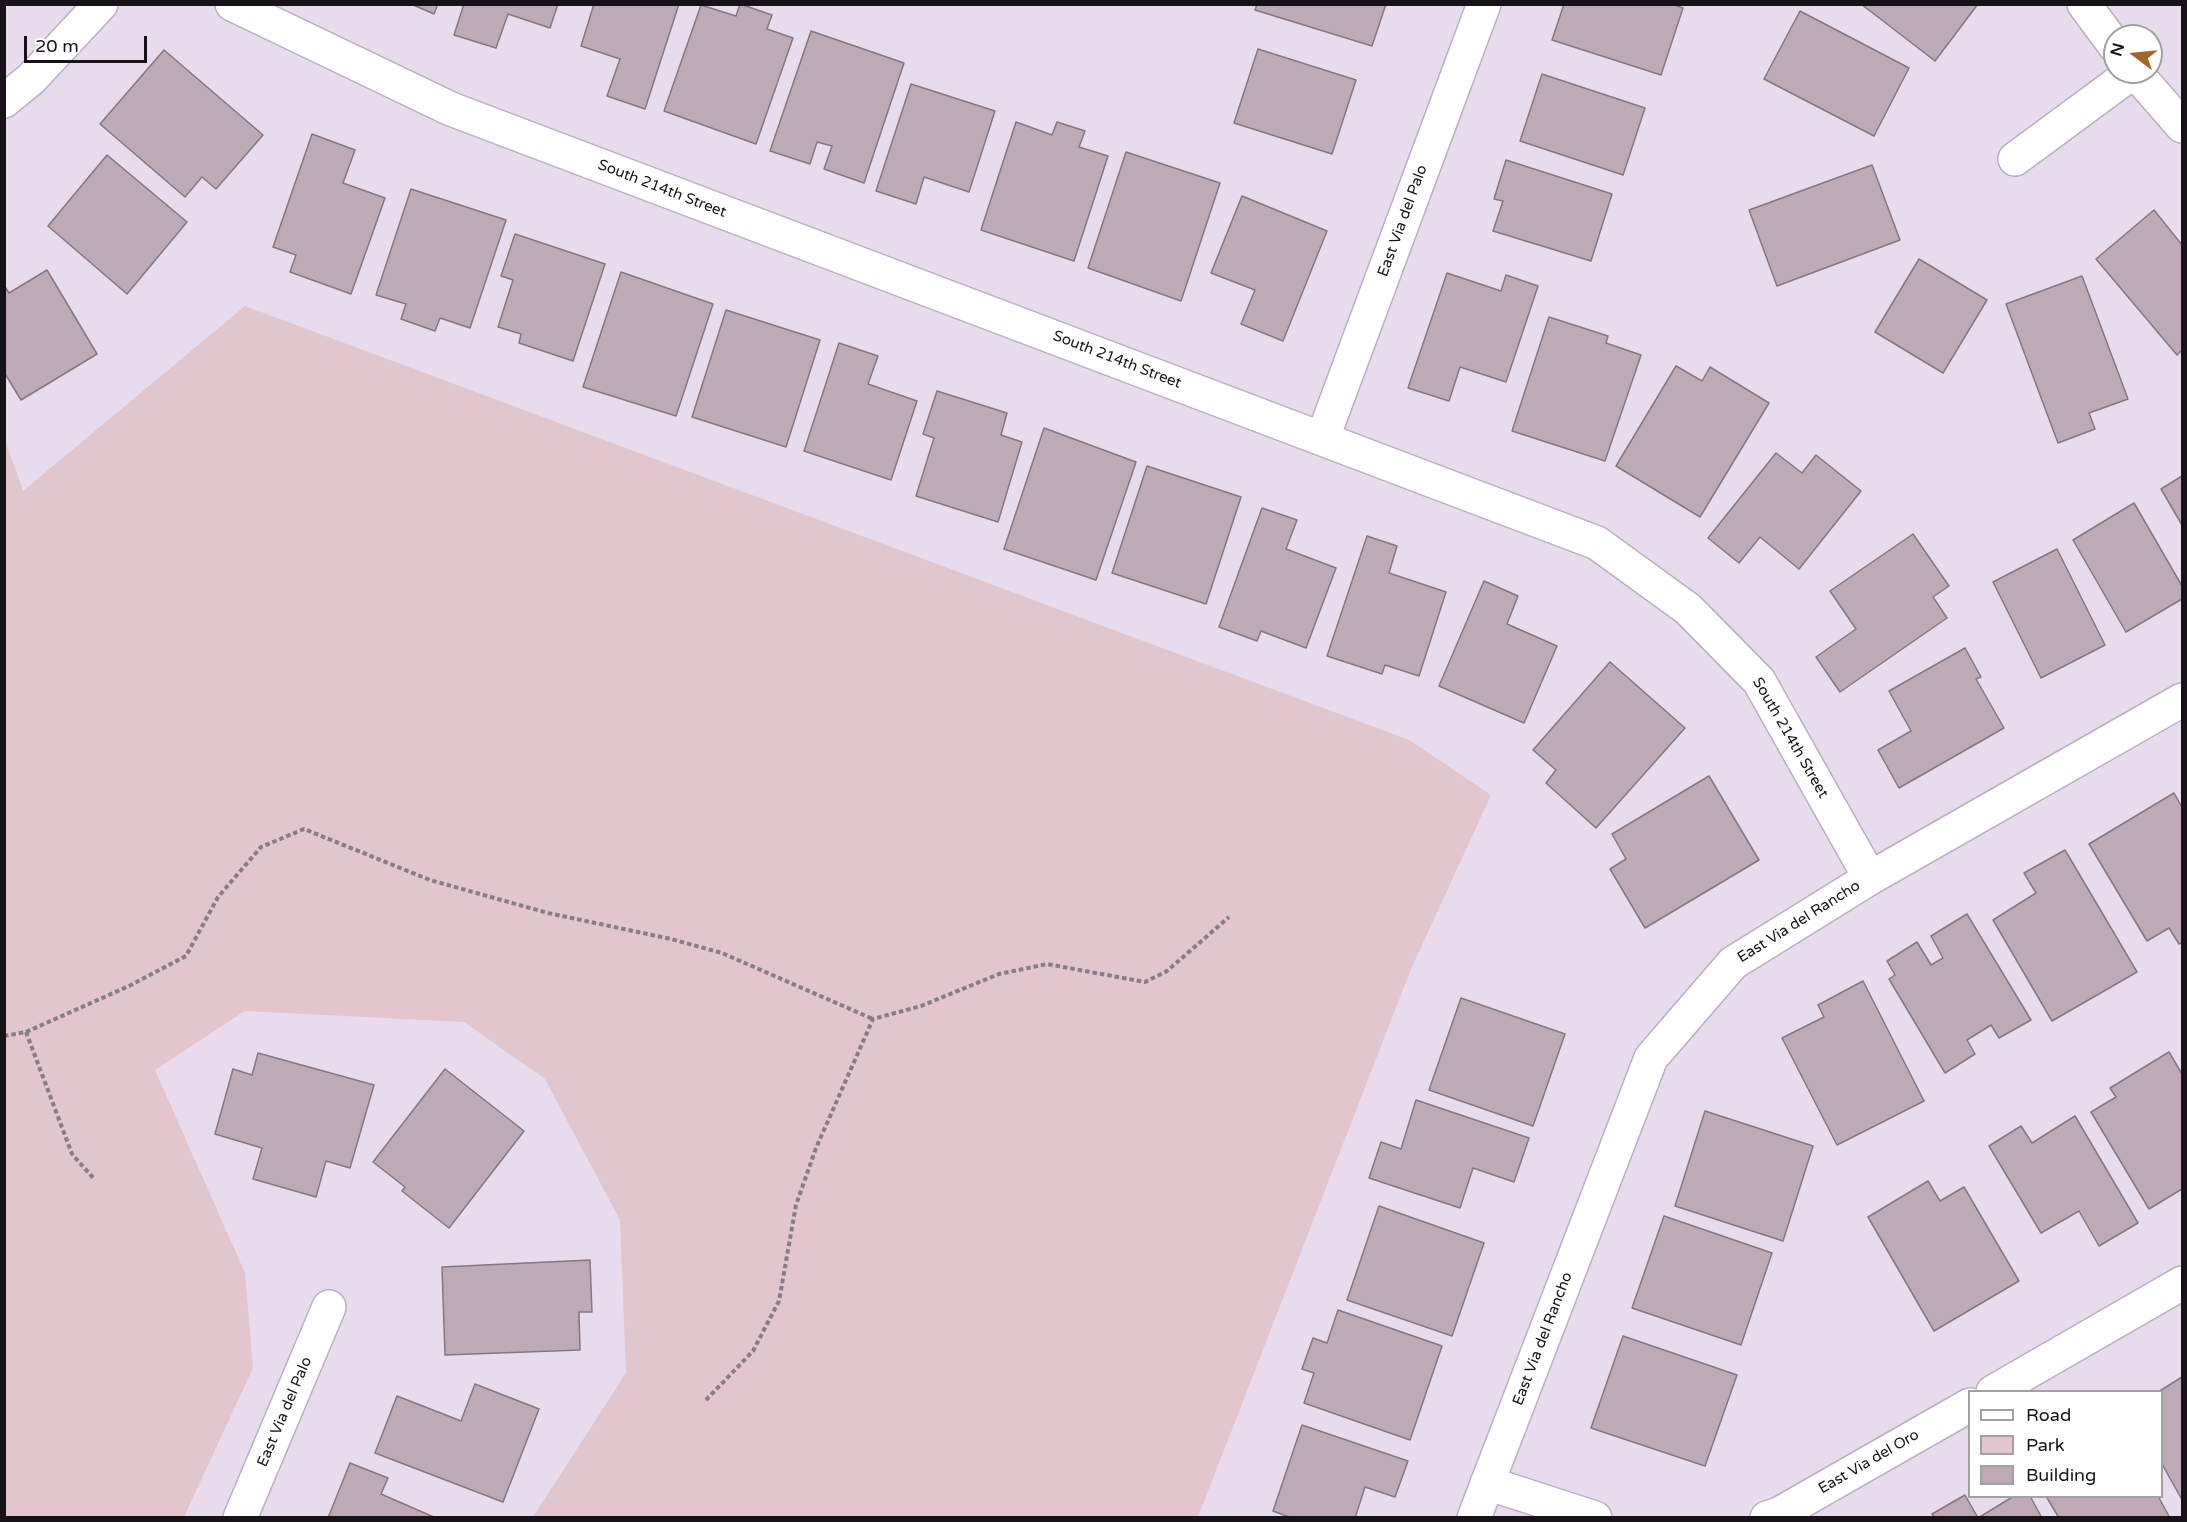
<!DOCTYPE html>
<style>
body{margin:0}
#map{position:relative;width:2187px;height:1522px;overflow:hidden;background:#e8dbed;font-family:"Varela Round",sans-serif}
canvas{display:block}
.frame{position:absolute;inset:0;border:6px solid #171218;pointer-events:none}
.legend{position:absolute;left:1968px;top:1390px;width:195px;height:108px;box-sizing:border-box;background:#fff;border:2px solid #a2a0a3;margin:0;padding:8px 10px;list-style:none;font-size:18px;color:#171218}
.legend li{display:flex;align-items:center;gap:12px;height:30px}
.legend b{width:30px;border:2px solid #a2a0a3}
.north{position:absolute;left:2103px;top:24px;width:60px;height:60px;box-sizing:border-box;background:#fff;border:2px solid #a2a0a3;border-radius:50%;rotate:286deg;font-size:16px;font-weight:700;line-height:24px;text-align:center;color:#171218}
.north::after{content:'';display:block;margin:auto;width:21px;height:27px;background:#a06725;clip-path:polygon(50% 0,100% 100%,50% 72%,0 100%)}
.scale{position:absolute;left:24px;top:36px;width:123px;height:27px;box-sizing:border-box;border:3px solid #171218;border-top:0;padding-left:8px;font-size:18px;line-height:21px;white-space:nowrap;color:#171218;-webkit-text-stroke:4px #fff;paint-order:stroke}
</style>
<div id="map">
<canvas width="2187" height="1522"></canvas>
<div class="frame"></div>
<ul class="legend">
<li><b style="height:8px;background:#fff"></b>Road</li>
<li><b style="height:16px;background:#e1c6cd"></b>Park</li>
<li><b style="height:16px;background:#beaab7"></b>Building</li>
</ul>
<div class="north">N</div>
<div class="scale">20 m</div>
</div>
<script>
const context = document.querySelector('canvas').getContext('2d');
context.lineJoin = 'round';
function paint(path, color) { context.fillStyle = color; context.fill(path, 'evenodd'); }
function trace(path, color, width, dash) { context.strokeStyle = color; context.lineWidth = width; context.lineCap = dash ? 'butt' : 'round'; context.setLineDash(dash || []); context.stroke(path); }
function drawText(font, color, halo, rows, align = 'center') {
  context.font = font + ' "Varela Round",sans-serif'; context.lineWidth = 5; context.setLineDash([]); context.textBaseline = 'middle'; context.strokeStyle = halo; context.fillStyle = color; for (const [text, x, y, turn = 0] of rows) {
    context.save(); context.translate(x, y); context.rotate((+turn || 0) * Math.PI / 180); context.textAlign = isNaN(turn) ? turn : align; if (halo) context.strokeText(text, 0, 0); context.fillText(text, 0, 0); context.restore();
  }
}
paint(new Path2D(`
 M245 306 1409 740 1491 795 1411 969 1198 1517H533L626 1373 620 1220 545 1079 464 1022 245 1011 155 1070 245 1273 253 1368 184 1517H5V440L23 491Z`), '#e1c6cd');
const building = new Path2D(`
 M411 4H438L434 14Z
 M464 4H558L550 28 508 14 496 48 454 35Z
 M594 4H679L645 109 607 96 620 59 581 46Z
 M740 4 772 15 767 29 793 38 756 144 664 111 701 5 736 16Z
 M1257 4H1386L1372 46 1255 10Z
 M1564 4H1672L1683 8 1661 75 1552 40Z
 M1861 4H1978L1935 61Z
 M1800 11 1909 68 1874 136 1764 79Z
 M811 31 904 63 864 183 824 169 832 146 817 142 810 164 770 151Z
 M1258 49 1356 80 1332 154 1234 123Z
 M164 50 263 135 216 189 202 177 185 197 100 124Z
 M1542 74 1645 108 1623 175 1520 141Z
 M911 84 995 111 969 192 924 177 916 204 876 191Z
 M1016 122 1052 135 1057 122 1085 131 1079 147 1108 156 1074 261 981 230Z
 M312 134 355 150 343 183 385 198 351 294 290 272 296 255 273 247Z
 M1126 152 1220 183 1181 301 1088 268Z
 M107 155 187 222 127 294 48 226Z
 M1506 160 1612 194 1591 261 1493 231 1503 201 1494 199Z
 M1872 165 1900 240 1777 286 1749 210Z
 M411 189 506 220 470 328 440 318 435 331 401 319 406 304 376 295Z
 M1242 196 1327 231 1283 341 1241 324 1255 290 1211 273Z
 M2154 210 2182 245V350L2177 355 2096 259Z
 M515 234 605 264 573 361 519 343 521 334 498 327 513 280 501 276Z
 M1919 259 1987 300 1943 373 1875 332Z
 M47 270 97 354 21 400 4 372V285L9 293Z
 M621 272 713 304 676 416 583 387Z
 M1447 273 1501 291 1506 275 1538 286 1506 382 1460 367 1449 401 1408 388Z
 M2082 276 2128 399 2089 413 2095 429 2058 443 2006 304Z
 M726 310 820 340 786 447 692 417Z
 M1549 317 1608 336 1606 343 1641 355 1605 461 1512 431Z
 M839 343 878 356 868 384 917 401 891 480 804 451Z
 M1676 366 1702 381 1710 367 1769 403 1700 517 1616 466Z
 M937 391 1007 413 1001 435 1022 442 998 522 916 496 934 438 923 434Z
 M1044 428 1136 462 1096 580 1004 549Z
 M1776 453 1802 473 1816 455 1861 491 1799 569 1760 537 1739 563 1708 538Z
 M1147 466 1241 497 1206 604 1112 573Z
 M2182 476V525L2161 489Z
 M2134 503 2182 586V599L2126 632 2073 540Z
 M1262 508 1297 520 1286 549 1336 568 1306 648 1261 631 1257 641 1219 627Z
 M1913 534 1949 586 1933 597 1947 618 1840 692 1816 657 1856 629 1830 591Z
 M1367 536 1397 546 1389 573 1446 592 1419 676 1385 665 1382 674 1327 656Z
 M2057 549 2105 645 2041 678 1993 582Z
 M1484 581 1518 596 1507 624 1557 646 1524 723 1439 686Z
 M1965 648 1981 677 1976 679 2004 728 1899 788 1878 750 1911 731 1889 691Z
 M1610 662 1685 728 1596 828 1546 783 1556 770 1533 750Z
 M1709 776 1759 860 1645 928 1610 869 1626 859 1612 834Z
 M2174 793 2182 807V943L2179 944 2169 928 2147 941 2089 844Z
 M2065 850 2137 972 2052 1021 1993 920 2036 893 2024 873Z
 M1967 914 2031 1020 1999 1038 1991 1025 1967 1040 1975 1054 1945 1073 1889 979 1895 975 1887 961 1917 942 1931 965 1943 958 1931 936Z
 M1863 981 1924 1101 1837 1145 1782 1038 1824 1017 1818 1005Z
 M1461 998 1565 1034 1533 1126 1429 1090Z
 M2169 1052 2182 1074V1189L2149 1209 2091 1112 2116 1097 2110 1088Z
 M258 1053 374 1085 350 1168 326 1161 316 1197 253 1179 262 1148 215 1134 233 1069 252 1075Z
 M445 1069 524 1131 449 1228 402 1191 405 1187 373 1162Z
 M1416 1100 1529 1138 1514 1182 1473 1168 1460 1208 1369 1178 1381 1142 1401 1149Z
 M1705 1111 1813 1146 1783 1241 1675 1206Z
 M2075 1116 2138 1223 2099 1246 2079 1211 2041 1233 1989 1146 2021 1126 2032 1143Z
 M1928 1181 1940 1201 1964 1187 2019 1281 1934 1331 1868 1217Z
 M1379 1206 1484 1243 1452 1336 1347 1300Z
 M1664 1216 1772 1253 1741 1345 1632 1308Z
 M590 1260 592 1312H579L580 1350 445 1355 442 1267Z
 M1338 1310 1442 1346 1410 1440 1304 1403 1314 1373 1302 1369 1313 1338 1327 1343Z
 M1623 1336 1737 1375 1705 1466 1591 1428Z
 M2182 1377V1497L2181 1498 2162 1464V1392H2158Z
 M475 1384 539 1409 503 1502 375 1453 397 1396 461 1421Z
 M1302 1425 1408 1461 1395 1497 1365 1487 1355 1518H1292L1273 1511Z
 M350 1463 388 1478 381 1494 436 1518H328Z
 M1965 1495 1978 1518H1935L1932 1514Z
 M2014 1496H2030L2042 1518H1978Z
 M2046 1496H2158L2170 1518H2059Z`);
paint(building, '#beaab7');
trace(building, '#877581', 1.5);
const minor = new Path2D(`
 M232 4 451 109 1597 543 1688 609 1759 681 1870 878
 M2084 4 2115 46
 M2135 72 2182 126
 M4 101 31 79 101 4
 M2015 159 2133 72
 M1323 437 1484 4
 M1993 1392 2182 1283
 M1487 1483 1595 1518
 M240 1518 329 1307
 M1474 1518 1651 1058 1733 963 1870 878 2182 700
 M1767 1518 1779 1514 1970 1405`);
trace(minor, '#bbafc0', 36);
trace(new Path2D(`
 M26 1032 72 1154 95 1180
 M4 1036 26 1032 129 986 186 956 218 897 261 847 304 829 430 880 548 913 671 939 722 953 873 1019
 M706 1400 753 1351 779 1301 796 1205 816 1148 873 1019 921 1006 999 974 1047 964 1145 982 1167 971 1229 917`), '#867d89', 4, [4.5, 3]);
trace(minor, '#fff', 33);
drawText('15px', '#171218', '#fff', [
 ["South 214th Street",662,189,21],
 ["East Via del Palo",1403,221,-70],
 ["South 214th Street",1117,360,21],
 ["South 214th Street",1790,738,60],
 ["East Via del Rancho",1799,922,-32],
 ["East Via del Rancho",1543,1339,-69],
 ["East Via del Palo",285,1412,-67],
 ["East Via del Oro",1869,1462,-30]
]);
</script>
